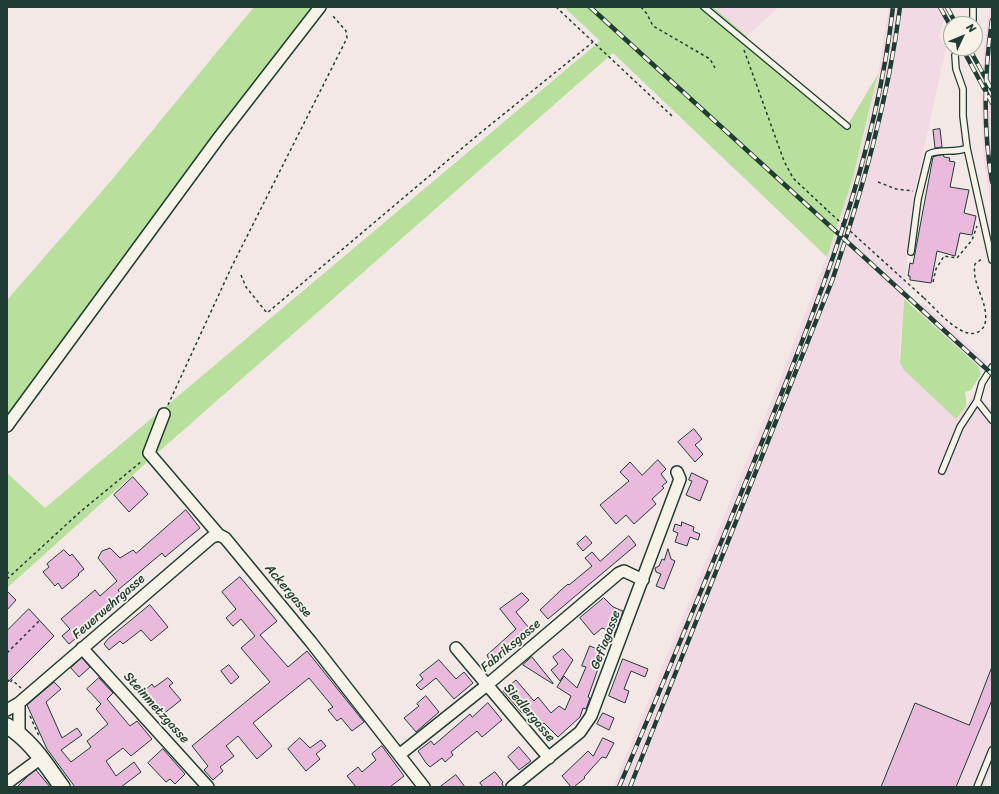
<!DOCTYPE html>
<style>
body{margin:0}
#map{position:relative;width:999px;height:794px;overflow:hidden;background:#f4e8e6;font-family:Sriracha,sans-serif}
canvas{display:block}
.frame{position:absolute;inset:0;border:8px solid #1f3d34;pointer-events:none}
.north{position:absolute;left:943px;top:16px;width:40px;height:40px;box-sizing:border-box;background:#f7f3e8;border:1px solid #a1aaa0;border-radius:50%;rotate:46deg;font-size:11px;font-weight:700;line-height:16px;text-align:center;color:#1f3d34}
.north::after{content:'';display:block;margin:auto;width:14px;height:18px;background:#1f3d34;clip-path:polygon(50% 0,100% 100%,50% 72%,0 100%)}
</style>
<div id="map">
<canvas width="999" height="794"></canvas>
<div class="frame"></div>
<div class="north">N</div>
</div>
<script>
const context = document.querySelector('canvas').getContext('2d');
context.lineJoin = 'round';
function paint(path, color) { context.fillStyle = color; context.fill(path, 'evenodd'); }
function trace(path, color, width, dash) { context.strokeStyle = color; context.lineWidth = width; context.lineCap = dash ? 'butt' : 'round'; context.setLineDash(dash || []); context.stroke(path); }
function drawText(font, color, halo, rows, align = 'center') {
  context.font = font + ' Sriracha,sans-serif'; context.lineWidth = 3.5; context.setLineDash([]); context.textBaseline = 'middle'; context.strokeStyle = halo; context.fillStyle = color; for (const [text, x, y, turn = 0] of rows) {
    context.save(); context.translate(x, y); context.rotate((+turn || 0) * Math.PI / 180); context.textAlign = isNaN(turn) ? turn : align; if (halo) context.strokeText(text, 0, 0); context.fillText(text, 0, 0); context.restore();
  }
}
paint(new Path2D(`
 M713 7H779L747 36Z
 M889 7H948L939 37 946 48 912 203 899 354 900 363 956 418 975 393 992 409V766L984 787H613L782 374 840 221 865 131 878 74Z
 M990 7H992V211L984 162 981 104 984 49Z
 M922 302 987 362 980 372 977 367 918 313Z`), '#f1dae3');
paint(new Path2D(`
 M254 7H320L7 423V300L110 182Z
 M564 7H713L747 36V43L847 126 878 74 852 181 827 257 613 53 155 455 7 588V473L45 508 600 41Z
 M904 299 978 366 981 374 971 390 965 392C968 410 966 406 956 419L904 370 900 363Z`), '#b8df9b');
const building = new Path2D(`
 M940 129 942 147 935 148 933 130Z
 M943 155 944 157 950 158 949 161 955 162 950 187 969 190 964 213 976 216 972 235 960 233 955 256 937 251 931 283 910 280V276H908L910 263 913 264 933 157Z
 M694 429 702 439 695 445 703 454 695 462 678 442Z
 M658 460 666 469 661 474 667 482 662 486 664 488 652 499 656 504 634 524 626 515 616 524 600 505 629 481 620 472 630 462 642 475Z
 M692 473 708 481 700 501 686 495 692 481 689 480Z
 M133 477 148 494 129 512 114 495Z
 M186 510 200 528 165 557 162 553 118 590 124 598 112 608 109 604 78 631 81 634 69 644 62 636 70 629 61 619 95 590 100 596 117 581 98 558 102 551 110 548 120 558 133 550 136 553Z
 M682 522 694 527 693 531 700 534 698 540 690 537 687 546 675 542 678 533 673 531 675 524 681 526Z
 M586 536 592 543 583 551 577 544Z
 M629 536 636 545 548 619 540 610 561 590 568 584 569 585 592 566 585 558 592 552 600 561Z
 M668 549 671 559 675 561 664 589 656 586 661 574 656 572 655 568 659 566 662 559 664 560Z
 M64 550 70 556 72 554 84 569 78 574 79 575 62 589 58 583 55 586 43 572 49 567 47 564Z
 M240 577 277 621 260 635 288 667 307 651 364 722 352 731 341 718 337 721 328 710 333 707 309 678 253 723 272 746 257 759 238 736 226 746 234 756 220 767 223 771 213 780 204 770 208 766 192 746 270 682 241 648 255 636 241 619 233 626 226 618 236 609 222 592Z
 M7 591 16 600 7 610Z
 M522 593 529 600 516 612 529 628 528 630 531 633 494 664 491 661 490 662 487 655 516 629 500 609Z
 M604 598 613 607 623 611 615 633 602 628 594 635 580 618Z
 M150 605 168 627 151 641 141 630 123 644 120 641 109 650 104 644 108 639Z
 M29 609 54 636 7 683V631Z
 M590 646 604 652 588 697 590 698 586 709 583 708 580 717 558 737 544 723 539 727 524 712 522 713 503 691 516 680 534 701 538 697 551 713 559 706 565 710 571 696 557 687 564 676 577 688 586 667 582 666Z
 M563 649 573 660 560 681 551 670 558 664 553 657Z
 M532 657 553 683V684L523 665Z
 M82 658 90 667 79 677 71 668Z
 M623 659 648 669 645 677 631 671 624 689 629 691 625 703 609 696Z
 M439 660 456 679 464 672 473 683 454 699 436 678 421 690 416 685 423 679 420 675Z
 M229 665 239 677 231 684 221 671Z
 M992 667V700L956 787H881L915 703 969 725Z
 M99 678 113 693 107 699 130 726 137 721 152 739 131 756 123 748 106 761 116 776 134 762 141 772 121 787H75L47 749 27 705 54 682 61 689 46 702 62 738 77 728 82 735 61 750 71 762 91 747 87 741 108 724 96 709 101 704 87 689Z
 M168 678 173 683 169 686 181 700 162 715 143 692 152 684 154 687Z
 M426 696 439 712 416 732 404 718 419 706 417 704Z
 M488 703 502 720 482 737 477 731 451 752 453 755 445 762 442 758 430 767 426 763 418 751 431 741 434 745 470 714 472 717Z
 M603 713 614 718 609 730 597 724Z
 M300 738 310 748 321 740 326 746 316 754 320 759 306 771 288 749Z
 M603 738 614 743 606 758 602 757 584 777 585 778 574 787H571L562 776 588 751 593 756Z
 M382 746 404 776 390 787H356L347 776 358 767 362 772 376 760 372 754Z
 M519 747 531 761 519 770 508 757Z
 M163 749 185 774 175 784 170 779 166 782 148 763Z
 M36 770 50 787H17L29 775Z
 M495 772 503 782 502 784 504 787H483L480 783Z
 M456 775 465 787H440Z`);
paint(building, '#e9badc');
trace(building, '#1f3d34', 1);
const service = new Path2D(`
 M704 7 847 126
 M973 24V7
 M960 48 955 55 956 69 963 89V116L967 148 992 260
 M911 252 918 199 929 154C941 148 954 154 967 148
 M992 367 982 383 977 401 992 420
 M942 471 960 427 977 401
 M977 787 992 750`);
const minor = new Path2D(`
 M164 414 149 453 219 535 225 538 311 642 424 787
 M7 426 220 136 320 7
 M82 648 208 787
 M456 648 549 758
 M19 703V733
 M7 710 19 703 212 537 219 535
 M399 755 487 685 619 573 624 571 643 580
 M7 783 41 758
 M512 787 580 732 591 716 680 479 677 472`);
const secondary = new Path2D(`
 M7 726C31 740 46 765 62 787`);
trace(service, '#1f3d34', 8);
trace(minor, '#1f3d34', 14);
trace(secondary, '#1f3d34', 18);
trace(new Path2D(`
 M556 7 672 116
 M641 7 647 14 653 26 710 59 715 68
 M744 50 784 161 793 178 828 211
 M878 182 896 189 913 191
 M241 275 246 287 267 313 479 134 593 42
 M933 282 936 269 944 256 957 258 972 240 977 226
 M924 298C935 308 965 345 981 330 987 325 986 316 985 309 982 294 972 280 975 264L983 258
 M168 405 232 266 347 38 346 31 332 15
 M7 571 10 576
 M7 579 80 512 142 461
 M7 653 41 619
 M7 679 10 683 12 680 21 688
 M30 716 39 736`), '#1f3d34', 1.5, [3, 3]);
trace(service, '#f7f3e8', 5.5);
trace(minor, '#f7f3e8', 11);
trace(secondary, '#f7f3e8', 15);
const rail = new Path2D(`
 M590 7 992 374
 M940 7 951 27
 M947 7 956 24
 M992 20C984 74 983 128 992 182
 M962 48 992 103
 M969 48 992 90
 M619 787C665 680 709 572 753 464 813 316 875 167 893 7
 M630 787 832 281C862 191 888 101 900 7`);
trace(rail, '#1f3d34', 4.5);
trace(rail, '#f7f3e8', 3, [9]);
trace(new Path2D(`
 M828 211 924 298`), '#1f3d34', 1.5, [3, 3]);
drawText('13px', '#1f3d34', '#f7f3e8', [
 ["Ackergasse",288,591,50],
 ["Feuerwehrgasse",109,607,-41],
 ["Gefiagasse",606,640,-69],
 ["Fabriksgasse",511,646,-40],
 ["Steinmetzgasse",156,708,48],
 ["Siedlergasse",529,713,50]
]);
</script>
